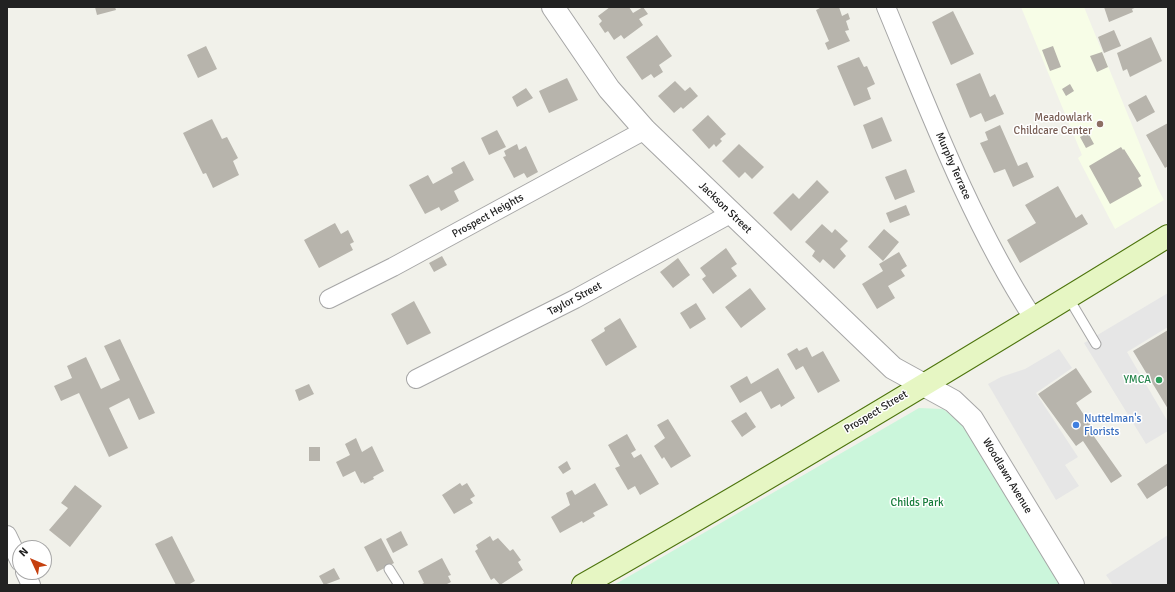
<!DOCTYPE html>
<style>
body{margin:0}
#map{position:relative;width:1175px;height:592px;overflow:hidden;background:#f1f1ea;font-family:Signika,sans-serif}
canvas{display:block}
.frame{position:absolute;inset:0;border:8px solid #222;pointer-events:none}
.north{position:absolute;left:12px;top:540px;width:40px;height:40px;box-sizing:border-box;background:#fff;border:1px solid #a7a7a7;border-radius:50%;rotate:314deg;font-size:11px;font-weight:700;line-height:16px;text-align:center;color:#222}
.north::after{content:'';display:block;margin:auto;width:14px;height:18px;background:#c5400f;clip-path:polygon(50% 0,100% 100%,50% 72%,0 100%)}
</style>
<div id="map">
<canvas width="1175" height="592"></canvas>
<div class="frame"></div>
<div class="north">N</div>
</div>
<script>
const context = document.querySelector('canvas').getContext('2d');
context.lineJoin = 'round';
function paint(path, color) { context.fillStyle = color; context.fill(path, 'evenodd'); }
function trace(path, color, width, dash) { context.strokeStyle = color; context.lineWidth = width; context.lineCap = dash ? 'butt' : 'round'; context.setLineDash(dash || []); context.stroke(path); }
function drawText(font, color, halo, rows, align = 'center') {
  context.font = font + ' Signika,sans-serif'; context.lineWidth = 3; context.setLineDash([]); context.textBaseline = 'middle'; context.strokeStyle = halo; context.fillStyle = color; for (const [text, x, y, turn = 0] of rows) {
    context.save(); context.translate(x, y); context.rotate((+turn || 0) * Math.PI / 180); context.textAlign = isNaN(turn) ? turn : align; if (halo) context.strokeText(text, 0, 0); context.fillText(text, 0, 0); context.restore();
  }
}
paint(new Path2D(`
 M1021 7H1084L1158 189 1164 200 1115 229 1078 158 1082 155Z`), '#f7fde7');
paint(new Path2D(`
 M919 408 943 409 964 425 1061 585H614Z`), '#cbf6db');
paint(new Path2D(`
 M1168 293V327L1127 352 1168 422V431L1146 444 1084 343Z
 M1059 349 1072 368 1036 393 1078 457 1065 465 1079 486 1056 500 988 384 1001 377 1025 369Z
 M1168 535V585H1113L1106 575Z`), '#e6e6e6');
paint(new Path2D(`
 M95 7H115L116 10 97 15Z
 M610 7H629L633 13 643 7 648 14 639 19 643 25 624 39 621 35 614 40 608 31 605 33 599 24 602 21 598 16Z
 M822 7H839L842 16 848 13 850 19 846 21 849 30 845 31 850 41 828 50 825 43 829 41 816 10Z
 M1104 7H1137L1132 9 1133 12 1109 22Z
 M953 11 974 54 951 65 932 22Z
 M1114 30 1121 46 1104 53 1098 37Z
 M657 35 672 56 659 65 663 72 654 78 651 74 642 80 626 57Z
 M1151 37 1162 61 1130 77 1127 69 1123 71 1117 53Z
 M206 46 217 69 198 78 187 55Z
 M1053 46 1061 67 1050 71 1042 50Z
 M1102 52 1108 67 1097 72 1090 56Z
 M859 57 864 67 867 66 875 84 867 88 871 99 854 106 837 66Z
 M980 73 990 97 995 94 1004 114 985 122 981 113 970 118 956 84Z
 M567 78 578 100 549 113 539 91Z
 M675 81 685 91 690 87 698 96 683 109 681 107 674 113 658 96Z
 M1070 84 1074 91 1066 96 1062 89Z
 M526 88 533 98 517 107 512 97Z
 M1146 95 1155 112 1137 122 1128 105Z
 M708 115 726 134 720 139 722 141 716 147 714 144 709 149 692 130Z
 M882 117 892 141 872 149 863 125Z
 M212 119 222 139 227 137 238 158 233 161 239 175 213 188 206 173 203 174 183 133Z
 M1168 123V166L1165 168 1146 135Z
 M1000 125 1018 166 1027 162 1034 177 1013 187 1005 169 994 173 980 143 988 140 985 132Z
 M497 130 506 147 489 155 481 138Z
 M1088 133 1094 144 1086 148 1080 137Z
 M517 144 519 150 526 146 538 172 527 178 524 173 514 178 503 157 506 156 504 151Z
 M739 144 764 167 752 179 745 172 739 178 722 161Z
 M1121 147 1123 150 1124 149 1141 176 1138 178 1142 186 1110 204 1089 166Z
 M464 161 474 180 454 191 459 201 441 211 439 207 425 214 409 185 428 175 433 184 453 173 451 168Z
 M906 169 915 192 895 200 885 177Z
 M817 180 829 192 791 231 773 213 793 193 799 199Z
 M1058 186 1076 218 1082 214 1088 224 1020 263 1007 240 1036 223 1025 205Z
 M906 205 910 215 890 223 886 213Z
 M335 223 341 234 348 230 354 242 350 244 353 250 319 268 304 240Z
 M822 224 832 233 835 229 848 241 840 249 846 256 834 269 823 259 820 263 812 256 815 251 805 242Z
 M884 229 899 242 883 261 868 247Z
 M726 248 737 264 731 268 737 276 713 294 702 279 706 276 700 268Z
 M899 252 907 266 901 270 905 276 888 286 895 298 877 309 862 284 883 271 879 264Z
 M442 256 447 265 434 272 429 263Z
 M678 258 690 275 673 288 660 272Z
 M750 288 766 309 741 328 725 307Z
 M414 301 431 333 407 345 391 314Z
 M696 303 706 319 690 329 680 313Z
 M620 318 637 347 606 366 591 340 605 331 604 328Z
 M1168 330V409L1133 351Z
 M120 339 155 413 139 420 129 398 109 408 128 448 109 457 79 393 61 401 54 386 72 378 67 366 86 357 101 389 120 380 104 346Z
 M807 347 812 357 823 351 840 381 818 393 803 366 796 370 787 354 797 348 799 351Z
 M778 368 795 398 781 407 780 404 771 409 761 391 740 403 730 386 747 376 751 384Z
 M1076 368 1092 392 1076 403 1096 433 1093 435 1122 476 1111 483 1083 441 1076 446 1038 394Z
 M309 384 314 394 299 401 295 390Z
 M746 412 756 427 742 437 731 421Z
 M668 419 691 456 671 468 664 457 662 459 654 446 665 438 657 425Z
 M627 434 636 450 631 453 634 458 641 454 659 484 640 495 635 486 628 490 615 468 620 466 608 445Z
 M356 438 362 452 372 446 384 471 373 477 374 479 364 484 363 482 361 483 355 471 343 477 336 462 350 455 345 444Z
 M309 447H320V461H309Z
 M567 461 571 469 563 474 558 467Z
 M1168 463V485L1147 499 1137 484Z
 M460 483 462 486 467 483 475 496 470 499 473 503 454 514 442 495Z
 M595 483 608 505 593 513 595 516 583 523 582 521 560 533 551 517 570 505 566 493 572 490 575 495Z
 M75 485 102 506 70 547 49 530 68 508 61 503Z
 M401 531 408 545 393 553 386 539Z
 M172 536 195 581 188 585H176L155 544Z
 M490 536 493 541 498 538 510 551 513 549 521 560 518 562 523 570 500 585 494 578 491 580 475 551 478 549 476 545Z
 M381 538 394 563 377 572 364 547Z
 M442 558 451 575 448 576 451 582 445 585H420L424 583 418 571Z
 M334 568 340 579 324 585 319 576Z`), '#b7b4ac');
const service = new Path2D(`
 M1068 297 1096 344
 M389 569 399 585`);
const minor = new Path2D(`
 M886 7C930 113 971 222 1033 318
 M329 299 393 267 645 130
 M416 379 575 299 730 214
 M7 535 20 562
 M25 572 31 585`);
const tertiary = new Path2D(`
 M553 7 609 89 645 130 893 368 953 401 972 419 1073 585`);
const secondary = new Path2D(`
 M583 585C780 473 975 355 1168 236`);
trace(service, '#a6a6a6', 11);
trace(minor, '#a6a6a6', 20);
trace(tertiary, '#a6a6a6', 24);
trace(secondary, '#4d740d', 24);
trace(service, '#fff', 9);
trace(minor, '#fff', 18);
trace(tertiary, '#fff', 22);
trace(secondary, '#e6f6c3', 22);
for (const [x, y, r, color] of [
 [1100,124,4,"#8d6e63"],
 [1159,380,4,"#2e9e5b"],
 [1076,425,4,"#3f7fe0"]
]) { const dot = new Path2D(); dot.arc(x, y, r, 0, 2 * Math.PI); context.fillStyle = color; context.fill(dot); trace(dot, '#fff', 1.5); }
drawText('11px', '#785e54', '#fff', [
 ["Meadowlark",1092,118],
 ["Childcare Center",1092,131]
], 'right');
drawText('11px', '#222', '#fff', [
 ["Murphy Terrace",953,166,66],
 ["Jackson Street",725,208,44],
 ["Prospect Heights",488,216,-29],
 ["Taylor Street",575,299,-28],
 ["Prospect Street",876,412,-31],
 ["Woodlawn Avenue",1007,476,59]
]);
drawText('11px', '#27864d', '#fff', [
 ["YMCA",1151,380]
], 'right');
drawText('11px', '#366cbe', '#fff', [
 ["Nuttelman's",1084,419],
 ["Florists",1084,432]
], 'left');
drawText('11px', '#147b39', '#fff', [
 ["Childs Park",917,503]
]);
</script>
